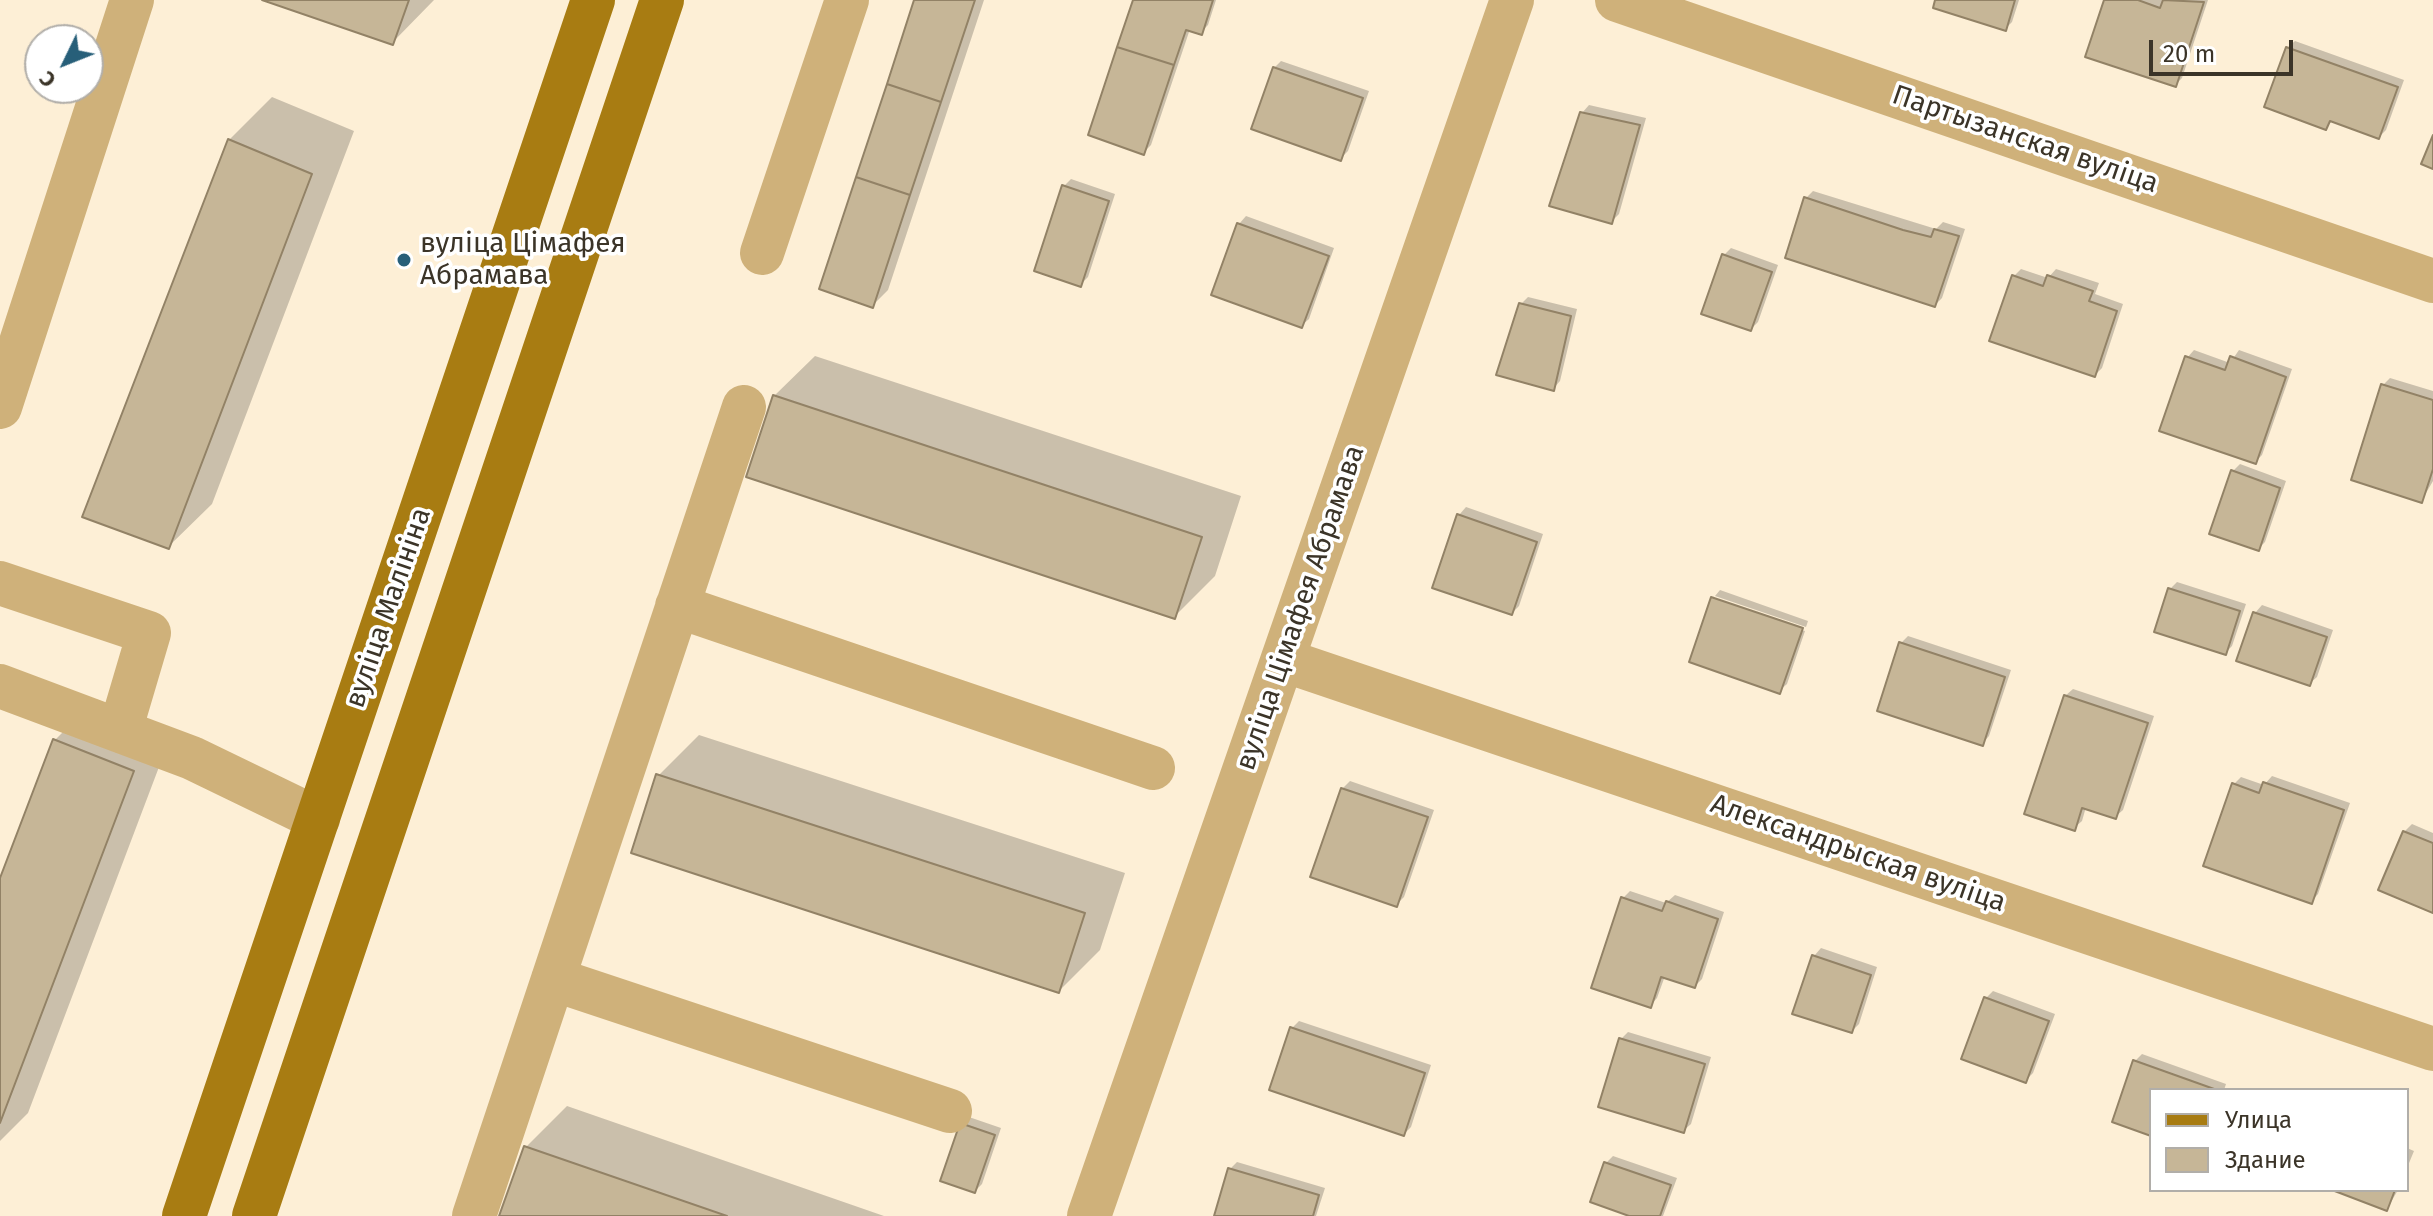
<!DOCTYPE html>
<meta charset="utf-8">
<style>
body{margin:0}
#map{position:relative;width:2433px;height:1216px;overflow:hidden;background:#fdefd6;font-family:"Fira Sans",sans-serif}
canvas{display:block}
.legend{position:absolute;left:2149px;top:1088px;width:260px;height:104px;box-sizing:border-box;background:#fff;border:2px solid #b1aea9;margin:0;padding:10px 14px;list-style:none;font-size:24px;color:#3b3428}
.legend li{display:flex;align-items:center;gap:16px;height:40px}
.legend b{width:40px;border:2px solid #b1aea9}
.north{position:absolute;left:24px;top:24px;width:80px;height:80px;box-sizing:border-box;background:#fff;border:2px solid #b1aea9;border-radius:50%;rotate:227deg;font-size:22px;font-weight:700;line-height:32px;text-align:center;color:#3b3428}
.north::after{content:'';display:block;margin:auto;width:28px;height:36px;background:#275f79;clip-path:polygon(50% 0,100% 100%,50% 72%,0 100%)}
.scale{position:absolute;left:2149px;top:40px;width:144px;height:36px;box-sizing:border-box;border:4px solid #3b3428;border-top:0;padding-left:10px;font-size:24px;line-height:28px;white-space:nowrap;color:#3b3428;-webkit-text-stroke:6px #fff;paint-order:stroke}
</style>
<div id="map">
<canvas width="2433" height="1216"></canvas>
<ul class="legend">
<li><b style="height:10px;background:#a87c12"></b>Улица</li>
<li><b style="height:22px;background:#c6b697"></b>Здание</li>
</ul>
<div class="north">С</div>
<div class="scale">20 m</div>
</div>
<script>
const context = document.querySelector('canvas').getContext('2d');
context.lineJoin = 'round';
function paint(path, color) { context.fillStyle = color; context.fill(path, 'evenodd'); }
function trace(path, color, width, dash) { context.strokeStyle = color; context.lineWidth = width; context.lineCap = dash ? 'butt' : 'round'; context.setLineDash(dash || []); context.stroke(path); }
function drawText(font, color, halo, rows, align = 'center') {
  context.font = font + ' "Fira Sans",sans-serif'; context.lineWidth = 7; context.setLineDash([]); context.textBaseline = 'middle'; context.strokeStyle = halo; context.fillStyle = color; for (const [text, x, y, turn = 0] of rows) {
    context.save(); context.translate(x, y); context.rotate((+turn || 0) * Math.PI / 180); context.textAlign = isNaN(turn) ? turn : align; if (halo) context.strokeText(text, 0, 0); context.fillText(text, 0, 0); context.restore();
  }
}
paint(new Path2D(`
 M268 0H434L392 43Z
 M916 0H984L888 290 873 305Z
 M1135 0H1216L1208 25 1201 32 1190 29 1151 145 1144 152Z
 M1937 0H2019L2012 22 2005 29Z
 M2106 0H2208L2182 78 2175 85Z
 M2295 41 2404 80 2386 130 2379 137 2333 120 2326 127 2287 48Z
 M1281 61 1369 91 1348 151 1341 158 1274 68Z
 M272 97 354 131 212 504 168 547 229 140Z
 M1589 105 1646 118 1619 214 1612 221 1582 113Z
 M1071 179 1115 194 1088 277 1081 284 1064 186Z
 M1813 191 1936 229 1943 222 1965 229 1942 298 1935 305 1806 198Z
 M1246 216 1334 248 1309 319 1301 326 1214 294 1239 224Z
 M1731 248 1778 265 1758 322 1751 329 1724 255Z
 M2021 269 2048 278 2056 269 2099 283 2095 294 2123 304 2102 368 2095 375 2014 276Z
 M1528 297 1577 309 1560 381 1553 389 1521 304Z
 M2194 350 2230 363 2239 350 2292 369 2262 455 2255 462 2187 358Z
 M815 356 1241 496 1215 576 1174 617 774 396Z
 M2390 378 2433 391V481L2422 500 2383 385Z
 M2240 464 2286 481 2265 542 2258 549 2232 472Z
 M1466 507 1543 534 1519 606 1512 613 1459 515Z
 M2177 582 2246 604 2232 646 2225 653 2170 589Z
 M1720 590 1808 621 1806 627 1715 596Z
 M1714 596V600L1805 631 1787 684 1779 691 1691 661Z
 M2262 605 2333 630 2317 677 2309 684 2239 659 2255 613Z
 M1908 636 2011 670 1989 736 1982 744 1901 643Z
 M2073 689 2154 716 2123 810 2115 817 2086 807 2082 821 2074 828 2065 696Z
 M96 699 173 730 28 1113 0 1141V884L55 740Z
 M699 735 1125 873 1100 950 1059 991 658 776Z
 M2272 776 2350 803 2318 894 2311 902 2234 784 2241 777 2264 785Z
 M1350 781 1434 810 1404 897 1396 905 1342 789Z
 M2412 824 2433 833V911L2404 832Z
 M1630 891 1666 903 1675 895 1724 912 1702 979 1695 986 1665 976 1657 998 1650 1006 1623 898Z
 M1821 948 1877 967 1859 1024 1852 1031 1814 956Z
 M1993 991 2055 1014 2033 1073 2026 1080 1986 998Z
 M1299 1021 1431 1065 1411 1127 1404 1134 1292 1028Z
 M1628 1032 1711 1057 1691 1124 1683 1131 1621 1039Z
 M2142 1054 2226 1084 2224 1090H2151V1134L2135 1061Z
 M567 1106 884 1216H502L526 1147Z
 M969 1117 1001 1128 982 1184 975 1191 943 1180Z
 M2407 1148 2414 1151 2407 1168Z
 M1613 1156 1677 1178 1663 1216H1635L1606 1163Z
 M1237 1162 1325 1188 1316 1216H1216L1230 1169Z
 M2338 1190H2398L2387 1209Z`), '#0003');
const building = new Path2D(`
 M262 0H409L393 45Z
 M914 0H975L941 102 887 84Z
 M1133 0H1213L1202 35 1186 30 1174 65 1117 47Z
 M1935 0H2015L2006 31 1933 8Z
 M2104 0H2138L2160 8 2163 0 2204 2 2176 87 2085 57Z
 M1117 47 1174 65 1144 155 1088 135Z
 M2286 47 2398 87 2379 139 2330 121 2326 130 2264 107Z
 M1273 67 1363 98 1341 161 1251 129Z
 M887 84 941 102 910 195 856 177Z
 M1580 112 1640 125 1612 224 1549 206Z
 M2433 135V169L2421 164Z
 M228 139 312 174 169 549 82 517Z
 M856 177 910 195 873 308 819 289Z
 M1062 185 1109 201 1081 287 1034 271Z
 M1804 197 1903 230 1931 237 1934 229 1959 236 1935 307 1785 258Z
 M1237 223 1329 256 1302 328 1211 295Z
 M1722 254 1772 272 1751 331 1701 314Z
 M2012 275 2043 286 2047 275 2093 291 2089 301 2117 311 2095 377 1989 341Z
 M1519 303 1571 316 1554 391 1496 375Z
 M2185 356 2225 370 2230 356 2286 377 2256 464 2159 431Z
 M2381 384 2433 400V469L2422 503 2351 480Z
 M773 395 1202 537 1175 619 746 477Z
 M2231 470 2280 488 2259 551 2209 534Z
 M1457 514 1537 542 1512 615 1432 588Z
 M2168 588 2240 611 2226 655 2154 632Z
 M1711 597 1803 628 1780 694 1689 662Z
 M2253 612 2327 637 2310 686 2236 661Z
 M1899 642 2005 677 1983 746 1877 711Z
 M2064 695 2148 723 2116 819 2082 808 2075 831 2024 814Z
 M53 739 134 771 0 1123V878Z
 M656 774 1085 913 1059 993 631 853Z
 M2263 782 2344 810 2312 904 2203 866 2232 783 2259 793Z
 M1341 788 1428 817 1397 907 1310 877Z
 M2403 831 2433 843V913L2378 890Z
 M1621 897 1662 911 1666 901 1718 919 1695 988 1661 977 1651 1008 1591 988Z
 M1812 955 1871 975 1852 1033 1792 1014Z
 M1984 997 2049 1021 2026 1083 1961 1059Z
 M1290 1027 1425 1073 1404 1136 1269 1090Z
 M1619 1038 1705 1064 1684 1133 1598 1107Z
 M2133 1060 2217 1090H2151V1136L2112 1122Z
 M960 1123 995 1135 975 1193 940 1181Z
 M524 1146 727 1216H499Z
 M1604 1162 1671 1185 1660 1216H1629L1590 1202Z
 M1228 1168 1319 1195 1313 1216H1214Z
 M2332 1190H2395L2387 1211Z`);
paint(building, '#c6b697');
trace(building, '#928266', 2);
trace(new Path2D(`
 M1617 0 2433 281
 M762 253 847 0
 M0 407 132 0
 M0 583 149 633 120 731
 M677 606 1153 768
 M1283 660 2433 1049
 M0 686 192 758 318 819
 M553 979 950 1111
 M474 1216 744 407
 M1089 1216 1512 0`), '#cfb17a', 44);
trace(new Path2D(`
 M184 1216 593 0
 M254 1216 662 0`), '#a87c12', 44);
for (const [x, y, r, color] of [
 [404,260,8,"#275f79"]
]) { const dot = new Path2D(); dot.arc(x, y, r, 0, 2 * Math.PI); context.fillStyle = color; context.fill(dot); trace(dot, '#fff', 3); }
drawText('28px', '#3b3428', '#fff', [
 ["Партызанская вуліца",2025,140,19],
 ["вуліца Малініна",389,608,-71],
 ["вуліца Цімафея Абрамава",1301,608,-71],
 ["Александрыская вуліца",1858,854,19]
]);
drawText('28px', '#3b3428', '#fff', [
 ["вуліца Цімафея",420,244],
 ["Абрамава",420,276]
], 'left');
</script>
